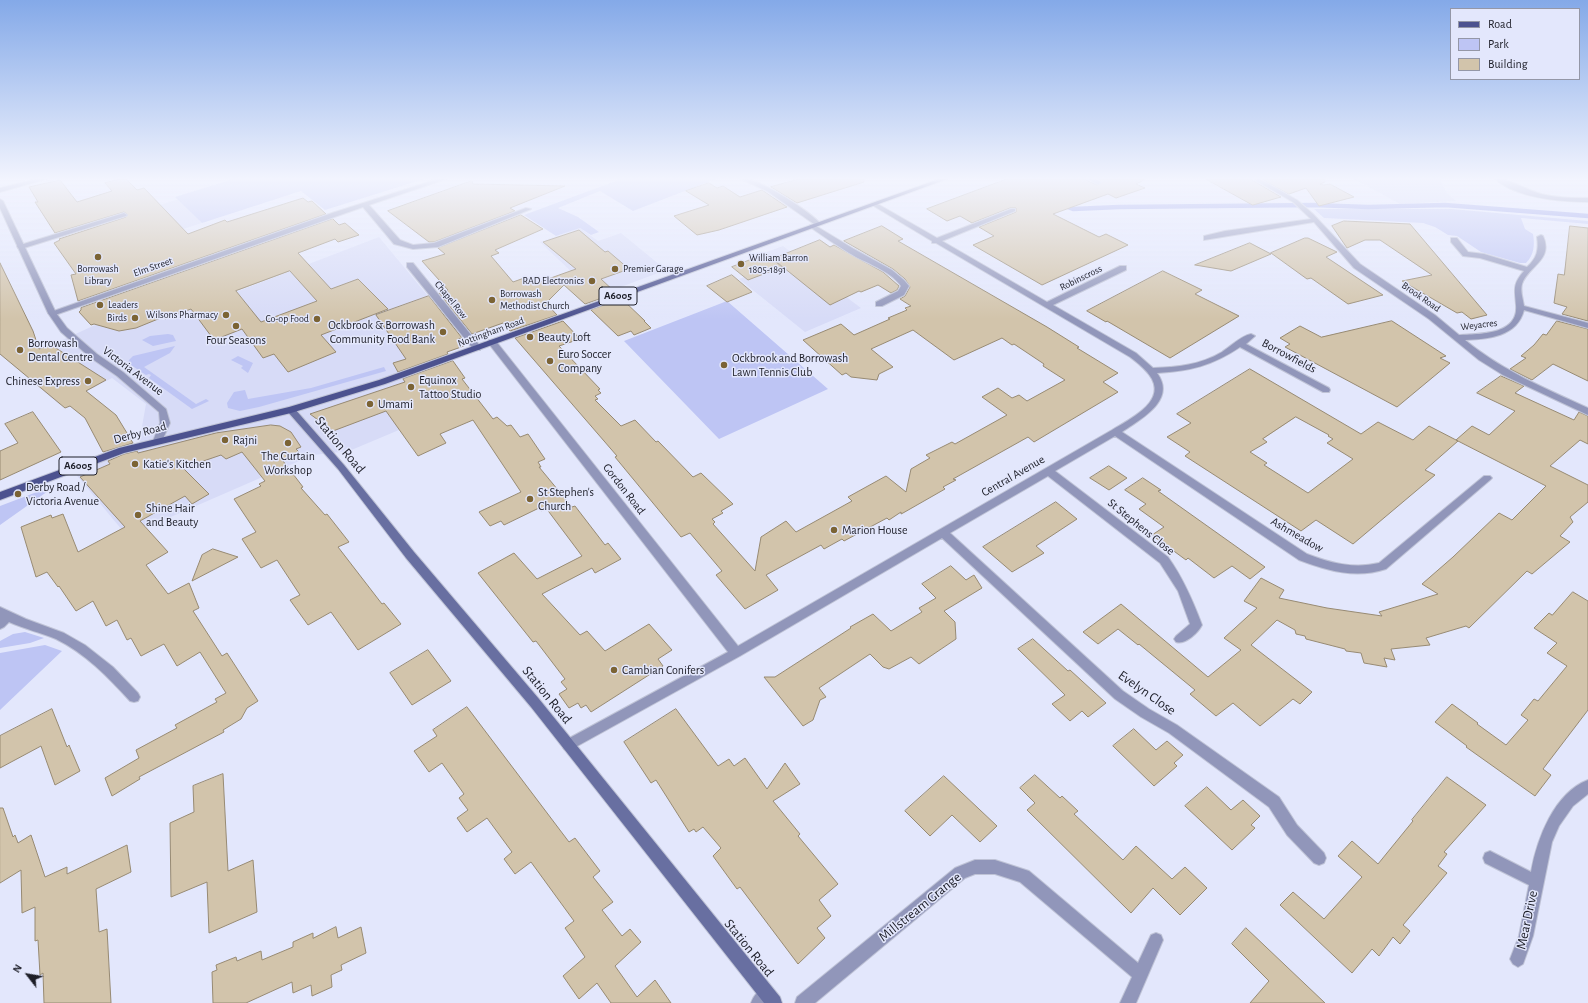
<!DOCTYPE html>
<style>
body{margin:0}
#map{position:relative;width:1588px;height:1003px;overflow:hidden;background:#e3e7fc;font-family:"Alegreya Sans",sans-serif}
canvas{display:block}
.legend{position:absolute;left:1450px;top:8px;width:130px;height:72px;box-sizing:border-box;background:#e3e7fc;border:1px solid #9497a7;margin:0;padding:5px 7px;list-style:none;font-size:12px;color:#1d1e28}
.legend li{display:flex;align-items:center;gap:8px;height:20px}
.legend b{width:20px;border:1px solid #9497a7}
.north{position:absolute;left:8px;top:955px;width:40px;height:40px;-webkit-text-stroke:3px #e3e7fc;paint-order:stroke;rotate:301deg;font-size:11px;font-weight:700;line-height:16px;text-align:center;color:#1d1e28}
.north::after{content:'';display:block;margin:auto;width:14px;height:18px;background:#1d1e28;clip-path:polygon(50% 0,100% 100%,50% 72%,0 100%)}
</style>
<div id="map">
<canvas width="1588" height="1003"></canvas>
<ul class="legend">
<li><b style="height:5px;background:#4c528f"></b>Road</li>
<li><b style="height:11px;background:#bec5f4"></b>Park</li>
<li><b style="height:11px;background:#d2c4ab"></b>Building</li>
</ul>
<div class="north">N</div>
</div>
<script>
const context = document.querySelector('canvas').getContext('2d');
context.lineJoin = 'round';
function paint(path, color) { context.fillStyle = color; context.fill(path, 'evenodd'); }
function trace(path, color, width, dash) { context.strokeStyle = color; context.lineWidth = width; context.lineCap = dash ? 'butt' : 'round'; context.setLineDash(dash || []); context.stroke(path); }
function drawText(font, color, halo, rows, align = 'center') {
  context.font = font + ' "Alegreya Sans",sans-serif'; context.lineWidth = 3; context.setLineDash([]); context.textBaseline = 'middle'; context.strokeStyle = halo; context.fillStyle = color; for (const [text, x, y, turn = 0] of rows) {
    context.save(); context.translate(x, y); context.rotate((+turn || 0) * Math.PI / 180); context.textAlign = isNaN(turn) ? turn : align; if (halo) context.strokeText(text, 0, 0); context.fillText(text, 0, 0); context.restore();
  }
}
paint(new Path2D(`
 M1354 179H1440L1447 193 1456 201 1400 204Z
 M178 199 202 223 139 243 119 221 129 215Z
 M580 228 598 241 621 233 666 270 597 296 540 242Z
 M379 237 428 296 464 346 409 366 437 414 349 451 313 455 127 536 74 472 138 449 146 404 112 378 60 405 7 360 58 342 93 326 147 305 163 320Z
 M783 246 825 277 844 293 849 299 861 308 805 332 739 279 754 273 758 276 777 269 773 260 764 253Z`), '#d7dbf7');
paint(new Path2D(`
 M233 179H424L325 210 301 191 202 223 175 197Z
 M621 179H716L633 211 600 191 558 208 578 217 599 232 591 235 580 228 556 236 524 215Z
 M1314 209H1451L1588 221V224L1521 218 1525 229 1533 234C1535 245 1534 255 1526 263H1520L1481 252 1457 236 1448 235 1435 227 1423 223 1324 218Z
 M727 301 828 389 719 439 624 341Z
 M168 334 173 335 176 341 153 346 142 340 150 336Z
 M175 346 170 353 144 367 196 404 206 399 209 401 192 409 149 378 151 375 149 374 146 375 128 363 129 360 133 356Z
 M238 356 253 363 248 373 241 368 243 366 231 360Z
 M384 367 386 371 259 407 240 411 228 408 227 403 234 392 245 390 248 399 311 388Z
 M58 484 0 525V506Z
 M25 632 44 638 30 643 0 648V641L13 634Z
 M45 645 62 651 0 710V653Z`), '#bec5f4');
trace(new Path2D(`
 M1062 205 1073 209 1119 207 1313 205 1368 207 1445 205 1588 216`), '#8f98e7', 4.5);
const building = new Path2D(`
 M121 179H126L137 190 144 188 188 234 225 220 227 222 303 198 308 202 312 201 326 214 78 301 71 275 76 274 54 243 60 240 59 239 126 217 128 215 124 212 55 233 35 202H38L29 187 60 180 77 202 112 191 105 183Z
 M799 179H864V182L797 203 771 187Z
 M1007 179H1086V180L1097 185 1102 182 1097 179H1144V180L1136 184 1145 188 1116 198 1108 194 1053 214 1099 237 1106 234 1128 245 1042 285 973 245 994 236 979 227 1016 212V208H1010L972 223 960 216 947 221 927 209Z
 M1206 179H1252V180L1281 197 1253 205Z
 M1262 179H1325V182L1320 184 1324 185 1330 184 1354 197 1319 206 1306 188 1289 194Z
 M472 181 473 184 565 186 510 208 515 211 434 242H429L388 211Z
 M709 183 717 188 723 186 740 197 762 190 787 207 719 230 697 235 674 216 709 205 686 191Z
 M521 215 543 229 495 250 499 253 491 256 513 282 527 277 534 284 576 269 543 242 579 230 605 252 608 251 629 269 601 279 616 293 585 304 564 285 546 303 557 315 510 331 503 323 472 334 439 293 448 290 422 261 445 254 438 248Z
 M333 219 339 225 345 223 359 235 338 242 335 239 298 253 331 289 358 279 388 309 321 335 336 352 288 372 274 354 263 358 242 329 214 340 191 309 165 319 163 317 136 328 119 331 94 324 91 325 79 312 81 310V308ZM290 271 317 301 261 322 236 291Z
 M1344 221 1410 224 1487 315 1471 319 1462 312 1457 313 1402 281 1432 275 1380 240H1365L1347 248 1332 226Z
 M882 226 903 239 898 241 1047 327 1079 347 1077 348 1118 373 1103 382 1118 392 1034 442 1028 437 953 479 956 480 943 487 945 489 903 513 901 514V512L889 520 887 518 844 541 842 539 824 549 821 545 766 575 778 590 745 609 716 575 722 571 690 533 681 537 615 457 617 456 515 338 563 321 580 339 559 346 600 389 598 390 601 393 595 396 598 399 595 400 621 426 635 420 656 442 658 441 693 477 701 473 733 504 721 511 723 513 712 519 715 522 713 524 755 571 761 537 786 521 796 532 852 501 848 497 886 476 906 492 911 469 930 458 926 455 952 442 955 444 1007 415 982 397 998 388 1012 398 1019 395 1027 401 1065 380 1043 366 1044 364 1014 344 1012 345 1002 338 954 360 913 330 871 349 893 367 879 374 877 380 851 377 846 373 842 375 803 340 841 324 854 335 890 319 888 318 907 310 905 308 911 306 900 299 905 296 910 287 905 279 893 269 844 241Z
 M1570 226 1588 228V321L1562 314 1567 307 1554 303 1558 274 1564 275Z
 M1305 238H1308L1337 252 1326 257 1383 295 1348 304 1311 278 1307 279 1271 253Z
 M820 240 830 247 834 245 883 272 899 286 897 290 891 293 878 285 861 292 859 291 830 305 773 259Z
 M1250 243 1271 254 1231 271 1195 265Z
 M766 254 782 267 748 280 732 267Z
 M0 263 33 331 39 349 51 345 106 380 86 391 116 415 133 443 103 452 85 418 70 406 65 408 0 354Z
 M1163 271 1202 290 1195 294 1239 316 1170 358 1107 321 1106 322 1087 311Z
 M732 275 752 292 727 302 707 286Z
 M429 296 462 338 458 339 464 346 447 352 448 354 398 372 393 363 406 359 376 315Z
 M622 299 645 321H644L651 328 634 335 631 331 618 336 591 310Z
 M1392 321 1446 356 1440 358 1450 363 1397 407 1285 347 1290 344 1280 338 1300 326 1321 337Z
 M1557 321 1588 329V381L1553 364 1532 380 1510 369 1526 358 1521 356 1534 345 1543 334 1546 335Z
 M453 361 465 378 462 379 493 419 497 417 507 426 511 425 520 437 528 434 545 459 538 462 541 467H539L572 507 575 506 605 545 608 543 621 559 595 573 592 568 542 594 580 635 587 631 605 651 649 624 672 650 658 659 663 666 591 712 586 705 581 708 578 703 569 708 559 694 567 689 561 682 565 679 536 641 533 642 478 573 514 553 537 579 582 556 546 508 541 511 539 508 504 525 501 521 490 526 479 512 521 492 473 420 440 434 446 443 418 456 386 411 333 431 310 414 405 382 403 379Z
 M1250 369 1361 434 1378 422 1413 440 1429 426 1458 441 1425 470 1435 475 1353 544 1316 520 1301 531 1185 456 1190 452 1167 437 1191 423 1177 414ZM1296 417 1329 435 1328 436 1333 439 1327 443 1353 459 1308 493 1264 465 1267 463 1250 452 1267 442 1263 439Z
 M1501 376 1524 386 1515 393 1574 420 1579 412 1588 416V444L1580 440 1550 466 1588 485V502L1570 517 1573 522 1560 536 1570 542 1532 574 1527 571 1469 628 1466 626 1426 638 1430 645 1391 649 1395 660 1384 658 1387 667 1364 663 1361 653 1346 651 1345 649 1306 639 1305 636 1296 634 1295 630 1277 620 1251 645 1312 692 1300 704 1293 699 1260 726 1233 703 1216 716 1190 694 1195 690 1139 644 1138 645 1118 629 1098 644 1083 632 1121 604 1208 677 1241 650 1224 638 1257 608 1244 601 1261 578 1284 590 1279 598 1327 608 1382 616 1379 612 1438 594 1422 584 1453 557 1499 513 1512 520 1546 486 1456 440 1472 426 1489 435 1515 411 1477 393Z
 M33 412 61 452 0 480V451L18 443 5 424Z
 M271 425 280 426 291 432 301 447 296 449 300 453 283 461 303 487 301 488 325 515 327 514 349 542 338 547 382 604 384 603 401 624 358 650 331 612 308 625 290 600 300 595 277 560 261 568 242 539 256 532 234 499 261 486 259 484 265 481 242 452 226 459 221 455 183 468 209 494 192 504 185 496 140 521 168 552 146 565 168 594 189 583 199 608 193 611 222 656 227 653 258 701 247 708 241 719 223 730 224 732 139 777 140 779 112 796 105 778 139 758 136 750 177 728 175 725 217 702 215 699 226 693 200 652 177 666 164 644 141 656 131 638 127 640 117 620 106 626 93 601 76 611 59 586 58 587 47 572 36 577 21 527 51 515 52 518 63 514 78 552 125 527 80 477 110 464 108 461 124 454 137 451 138 453 216 433Z
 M1109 466 1127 478 1109 490 1090 478Z
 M1143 478 1161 490 1158 491 1265 567 1250 579 1232 566 1214 578 1188 558 1186 560 1152 535 1164 527 1139 509 1146 504 1125 490Z
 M1056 502 1077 519 1036 546 1044 553 1012 572 983 547Z
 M213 549 238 557 192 581 202 555Z
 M951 566 966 580 974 575 982 588 944 611 955 622 956 639 919 664 911 657 889 669 883 667 870 654 819 688 826 697 820 700 813 720 803 726 764 677H775L851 628 850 627 873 614 891 631 922 612 919 608 936 598 922 584Z
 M1573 592 1588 601V710L1543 769 1551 775 1535 796 1466 747 1467 746 1435 722 1452 704 1478 723 1477 724 1506 745 1528 720 1521 715 1534 699 1538 701 1567 666 1547 653 1557 643 1534 628 1549 613 1552 615Z
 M1033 639 1068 671 1070 670 1106 703 1088 717 1082 711 1070 721 1052 704 1065 695 1018 649Z
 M428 650 451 681 412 705 390 673Z
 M467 707 569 842 575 838 600 871 593 877 613 902 602 910 622 936 630 929 641 942 615 966 637 997 655 980 671 1003H611L597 983 579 999 563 976 585 957 565 928 574 921 531 862 515 874 504 859 512 852 487 818 467 832 457 818 468 810 459 798 464 794 442 763 429 772 414 751 437 736 433 730Z
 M52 709 67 747 69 745 80 771 55 785 41 746 0 768V736Z
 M676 709 718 766 729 759 734 766 745 758 767 789 785 763 800 784 773 801 800 834 798 836 838 884 819 900 831 916 817 928 825 938 798 964 740 887 737 889 713 856 721 848 703 827 696 832 694 829 689 832 656 780 651 783 624 742Z
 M1134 729 1156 750 1167 741 1183 755 1174 763 1177 766 1154 786 1113 746Z
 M223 774 228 871 253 860 257 912 209 933 207 882 171 897 170 823 194 812 193 786Z
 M1035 775 1060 798 1062 796 1078 811 1074 814 1123 860 1136 846 1172 879 1185 867 1207 888 1180 915 1153 888 1131 913 1027 810 1035 803 1020 788Z
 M944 776 997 826 980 842 952 815 930 836 905 811Z
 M1447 777 1486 805 1444 852 1447 854 1438 866 1447 873 1403 925 1410 931 1400 944 1393 937 1379 956 1372 949 1352 973 1280 905 1293 892 1324 919 1362 877 1338 856 1352 841 1378 864 1413 821 1412 820Z
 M1207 787 1231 810 1243 800 1260 816 1251 825 1255 828 1232 850 1185 806Z
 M0 808H3L13 837 15 835 18 843 31 835 45 877 67 867V874L127 845 131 872 96 889 99 932 107 929 111 1003H44L43 973 40 975 38 940 35 941V907L22 913 21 870 0 883Z
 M336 927 338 938 361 927 366 953 341 965 342 970 331 975 332 987 312 996 311 985 293 993 292 982 246 1003H213L212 972 217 970 216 965 236 957 237 961 261 951 262 960 293 947V942L313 933V938Z
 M1246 928 1325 1003H1250L1269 981 1232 944Z`);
paint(building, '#d2c4ab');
trace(building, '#978a73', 1);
const minor = new Path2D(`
 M37 179H46L0 192V188Z
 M438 179H446L369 205 400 240 413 245 434 243 526 208 531 209 438 247 413 249 394 244 363 207 55 315H52L48 313 332 213Z
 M741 179C757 176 810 212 821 224L816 226 854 249 892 270 904 280 909 286 904 295 882 306H876V302L898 291 901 286C890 270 865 263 849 253 836 245 823 236 810 227V225L814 224 767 191Z
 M1087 179H1095L1101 182 1098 184Z
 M1253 179H1260L1297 200 1313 214 1360 264 1435 315 1459 335C1479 334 1519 335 1516 305 1515 289 1512 285 1524 271L1480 258 1463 256 1451 242V238H1457L1468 252 1484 254 1527 267C1537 258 1539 250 1537 237L1541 235 1543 236C1554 260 1528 266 1522 284 1520 291 1523 299 1524 306L1588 323V328L1524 310C1517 337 1488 339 1465 340 1503 371 1544 388 1588 408V415L1503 375 1479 360 1429 319 1354 268 1314 222 1204 240V236L1225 231 1311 219 1293 202Z
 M1495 179C1505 177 1529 191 1541 194 1557 198 1572 198 1588 198V202C1561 202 1516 198 1495 179Z
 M872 203H876L937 238 1011 209H1015V211L942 241 1047 302 1120 266H1126V270L1053 305 1136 353 1153 368C1178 367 1200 365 1222 352 1231 346 1241 336 1251 334L1255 336 1246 344 1329 388 1330 390 1329 392H1323L1240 347C1212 366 1190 371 1157 373 1177 400 1141 419 1122 432L1307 554C1330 563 1354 569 1379 563L1484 476H1490L1492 478 1490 480 1386 569C1356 579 1328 571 1299 560L1115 436 1055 471 1168 557C1183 578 1193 601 1202 625 1198 633 1185 645 1176 642L1174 639 1176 636 1190 624 1178 591 1160 563 1048 476 950 533 1123 691 1149 709 1177 725 1279 797 1297 825 1324 853 1326 858 1324 863 1319 865 1314 863 1287 835 1269 807 1169 733 1141 717 1115 699 942 538 740 656 572 749 568 751 564 749 562 745 564 741 728 652 489 344 488 342 489 340H495L738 646 1112 430C1128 420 1165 403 1152 379 1147 370 1138 363 1130 357L936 243H932V241L872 205Z
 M124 213 127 215 126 216 24 248H18L17 246Z
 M407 263H413L480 346 481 348 480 350H474L407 267Z
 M0 607 26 619 64 633 85 645 113 667 138 693 140 697 138 701 134 702 130 701C108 677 85 653 56 639 41 633 25 629 9 622L4 627 0 629Z
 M1588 780V794L1573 806 1559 826 1552 842 1533 936 1523 964 1518 967 1513 964 1510 959 1519 936 1529 885 1485 863 1483 858 1485 853 1490 851 1531 872C1537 839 1554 793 1588 780Z
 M975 860H995L1029 871 1138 963 1151 935 1156 933 1161 935 1163 940 1136 1003H1120L1132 977 1020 882 995 874H975L965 878 815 1003H795L797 997 955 868Z
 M767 986 772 989 775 994 769 1003H751C754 995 759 989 767 986Z`);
const tertiary = new Path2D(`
 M0 199 3 201 56 313 67 328 97 354 123 372 166 409 170 423 161 443H155L153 441 160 423 159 412 117 376 91 358 61 332 48 313 0 208Z`);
const secondary = new Path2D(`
 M291 407 294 408 344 465 414 552 539 699 780 997 782 1003H764L531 707 406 558 338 469 288 412 287 410 288 408Z`);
const primary = new Path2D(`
 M939 179H947L385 384 291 413 124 453 0 500V492L119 448 289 407 379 380Z`);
trace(minor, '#bfc3d6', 2);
trace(tertiary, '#bfc3d6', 2);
trace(secondary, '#bfc3d6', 2);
trace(primary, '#bfc3d6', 2);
paint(minor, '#9196ba');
paint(tertiary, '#9196ba');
paint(secondary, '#686fa1');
paint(primary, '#4c528f');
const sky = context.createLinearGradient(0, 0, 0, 319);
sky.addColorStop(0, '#84a9e8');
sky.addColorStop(0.56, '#f2f4fe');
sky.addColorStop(1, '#f2f4fe00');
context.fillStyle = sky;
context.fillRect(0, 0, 1588, 319);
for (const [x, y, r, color] of [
 [98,257,4,"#7b6334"],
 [741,264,4,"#7b6334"],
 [615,269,4,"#7b6334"],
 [592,281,4,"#7b6334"],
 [492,300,4,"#7b6334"],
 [100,305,4,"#7b6334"],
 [226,315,4,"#7b6334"],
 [135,318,4,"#7b6334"],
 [317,319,4,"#7b6334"],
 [236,326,4,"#7b6334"],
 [443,332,4,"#7b6334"],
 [530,337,4,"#7b6334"],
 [20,350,4,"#7b6334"],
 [550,361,4,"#7b6334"],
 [724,365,4,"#7b6334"],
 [88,381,4,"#7b6334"],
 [411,387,4,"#7b6334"],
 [370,404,4,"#7b6334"],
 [225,440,4,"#7b6334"],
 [288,443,4,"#7b6334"],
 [135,464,4,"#7b6334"],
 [18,494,4,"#7b6334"],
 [530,499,4,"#7b6334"],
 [138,515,4,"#7b6334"],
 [834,530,4,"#7b6334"],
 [614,670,4,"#7b6334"]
]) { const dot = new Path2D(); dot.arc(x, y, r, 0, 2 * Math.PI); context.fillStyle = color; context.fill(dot); trace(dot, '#e3e7fc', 1.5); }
drawText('10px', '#1d1e28', '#e3e7fc', [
 ["William Barron",749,258],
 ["1805-1891",749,270],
 ["Borrowash",98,269,"center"],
 ["Library",98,281,"center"],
 ["Premier Garage",623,269],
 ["RAD Electronics",584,281,"right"],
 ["Borrowash",500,294],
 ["Methodist Church",500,306],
 ["Leaders",108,305],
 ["Wilsons Pharmacy",218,315,"right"],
 ["Birds",127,318,"right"],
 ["Co-op Food",309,319,"right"]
], 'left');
drawText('10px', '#1d1e28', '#e3e7fc', [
 ["Elm Street",153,267,-19],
 ["Robinscross",1081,278,-26],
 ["Brook Road",1421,297,35],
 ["Chapel Row",451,300,51],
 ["Weyacres",1479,325,-7],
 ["Nottingham Road",491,332,-20]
]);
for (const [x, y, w] of [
 [618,296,38],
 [78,466,38]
]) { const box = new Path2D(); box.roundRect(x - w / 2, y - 9, w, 18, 3); context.fillStyle = '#e3e7fc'; context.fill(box); trace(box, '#1d1e28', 1); }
drawText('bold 11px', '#1d1e28', null, [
 ["A6005",618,296],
 ["A6005",78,466]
]);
drawText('12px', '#1d1e28', '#e3e7fc', [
 ["Ockbrook & Borrowash",435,325,"right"],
 ["Community Food Bank",435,339,"right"],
 ["Beauty Loft",538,337],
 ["Four Seasons",236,340,"center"],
 ["Borrowash",28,343],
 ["Dental Centre",28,357],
 ["Euro Soccer",558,354],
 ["Company",558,368],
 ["Ockbrook and Borrowash",732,358],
 ["Lawn Tennis Club",732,372],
 ["Equinox",419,380],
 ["Tattoo Studio",419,394],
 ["Chinese Express",80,381,"right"],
 ["Umami",378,404],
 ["Rajni",233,440],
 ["The Curtain",288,456,"center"],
 ["Workshop",288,470,"center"],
 ["Katie's Kitchen",143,464],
 ["Derby Road /",26,487],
 ["Victoria Avenue",26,501],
 ["St Stephen's",538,492],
 ["Church",538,506],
 ["Shine Hair",146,508],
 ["and Beauty",146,522],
 ["Marion House",842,530],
 ["Cambian Conifers",622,670]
], 'left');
drawText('12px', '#1d1e28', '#e3e7fc', [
 ["Borrowfields",1289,356,28],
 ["Victoria Avenue",133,371,37],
 ["Derby Road",140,433,-15],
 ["Central Avenue",1013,476,-30],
 ["Gordon Road",624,489,52],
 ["St Stephens Close",1141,527,39],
 ["Ashmeadow",1297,535,30]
]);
drawText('14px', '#1d1e28', '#e3e7fc', [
 ["Station Road",340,445,50],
 ["Evelyn Close",1147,693,35],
 ["Station Road",547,695,51],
 ["Millstream Grange",920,907,-39],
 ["Mear Drive",1527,920,-78],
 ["Station Road",749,948,51]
]);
</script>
